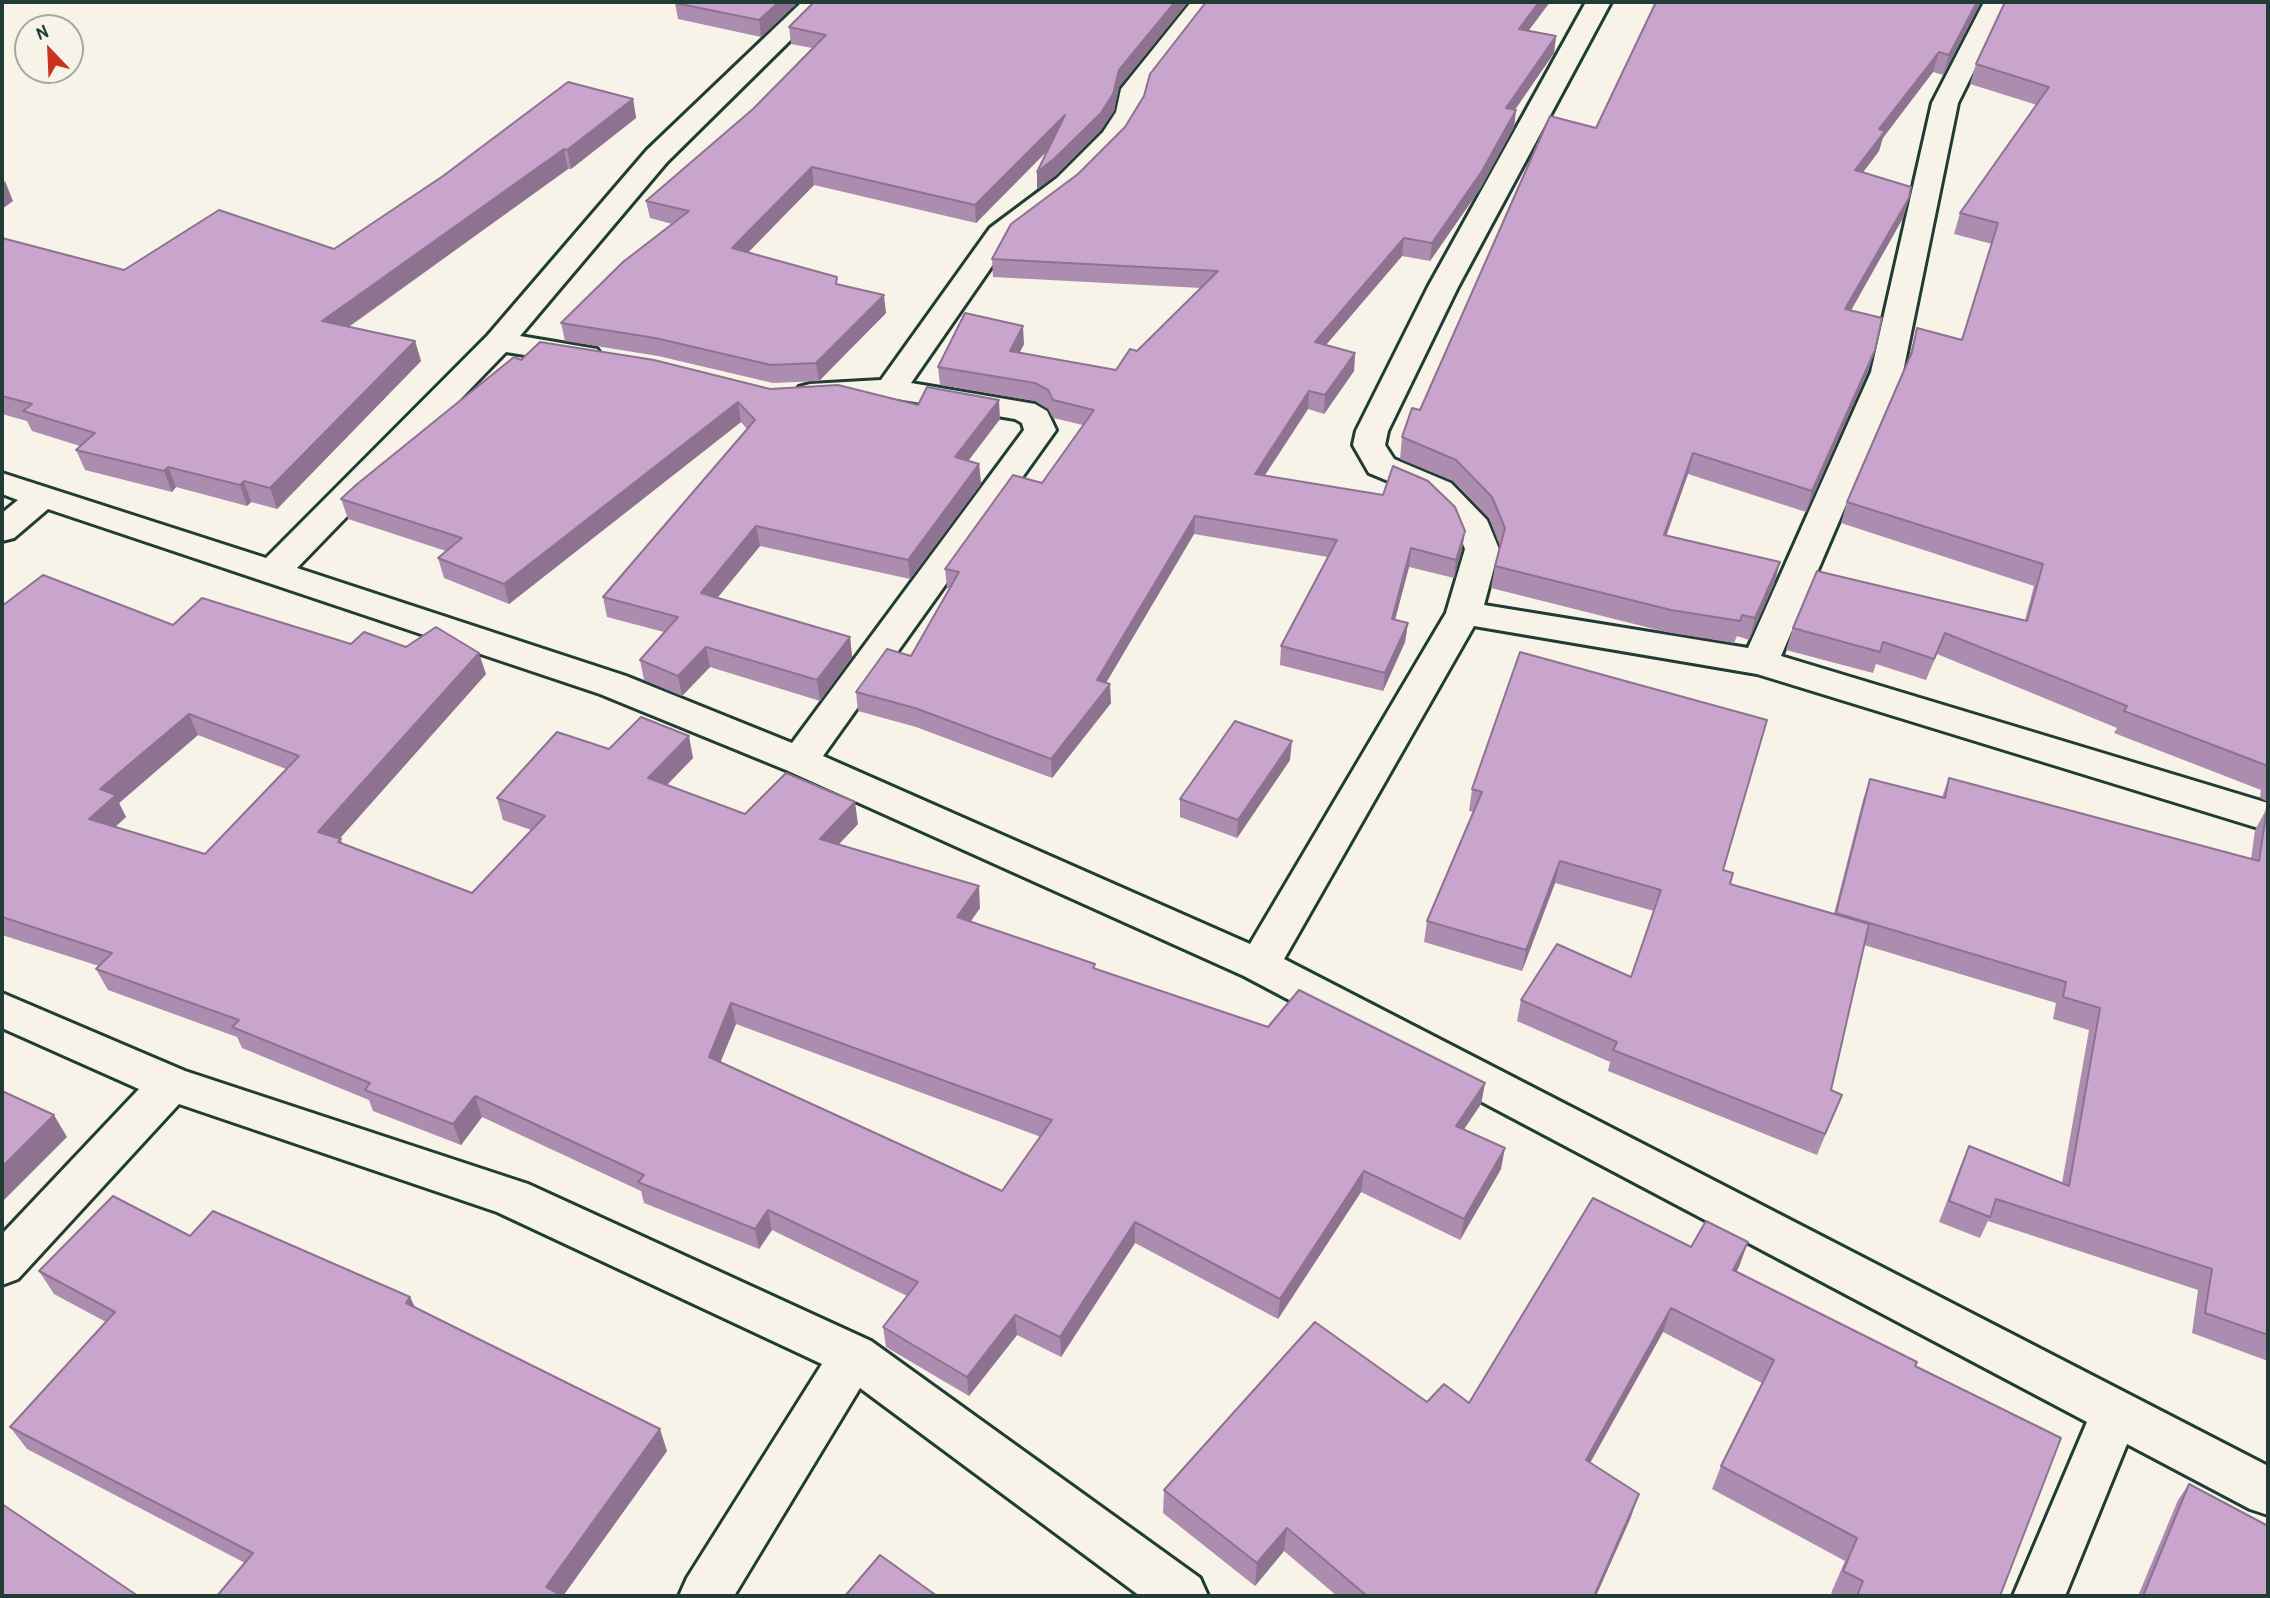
<!DOCTYPE html>
<style>
body{margin:0}
#map{position:relative;width:2270px;height:1598px;overflow:hidden;background:#f7f3e8;font-family:"Patrick Hand",sans-serif}
canvas{display:block}
.frame{position:absolute;inset:0;border:4px solid #1f3d34;pointer-events:none}
.north{position:absolute;left:14px;top:14px;width:70px;height:70px;box-sizing:border-box;background:#f7f3e8;border:2px solid #a1aaa0;border-radius:50%;rotate:337deg;font-size:19px;font-weight:700;line-height:28px;text-align:center;color:#1f3d34}
.north::after{content:'';display:block;margin:auto;width:24px;height:32px;background:#c8321e;clip-path:polygon(50% 0,100% 100%,50% 72%,0 100%)}
</style>
<div id="map">
<canvas width="2270" height="1598"></canvas>
<div class="frame"></div>
<div class="north">N</div>
</div>
<script>
const context = document.querySelector('canvas').getContext('2d');
context.lineJoin = 'round';
function trace(path, color, width, dash) { context.strokeStyle = color; context.lineWidth = width; context.lineCap = dash ? 'butt' : 'round'; context.setLineDash(dash || []); context.stroke(path); }
function paint(path, color) { context.fillStyle = color; context.fill(path, 'evenodd'); }
const minor = new Path2D(`
 M802 2H829L667 162 520 336 597 349 602 356 597 363 586 365 506 352 297 568 626 676 792 743 1024 430 1022 423 1015 419 891 398 810 404 799 401 794 394 799 387 810 384 881 380 990 228 1057 178 1103 132 1116 112 1121 89 1191 2H1216L1147 90 1142 112 1123 143 1077 190 1010 240 911 383 1035 404 1047 411 1056 430 823 756 1250 944 1446 613 1465 549 1455 524 1427 497 1369 473 1353 445 1356 431 1428 287 1586 2H1611L1458 287 1388 431 1385 445 1394 459 1451 483 1487 520 1499 549 1484 605 1748 648 1871 372 1932 103 1984 2H2008L1958 103 1903 372 1781 656 2268 803V831L1757 674 1474 626 1284 959 2268 1466V1515L2250 1509 2127 1444 2065 1596H2013L2087 1422 1244 976 786 770 600 694 48 509 14 538 2 541V513L18 500 2 494V473L266 558 488 335 647 150Z
 M2 993 185 1071 528 1184 871 1341 1200 1578 1208 1596H1140L860 1388 734 1596H679L687 1578 822 1364 497 1212 179 1104 18 1279 2 1285V1234L139 1089 2 1028Z`);
trace(minor, '#1f3d34', 6);
paint(minor, '#f7f3e8');
paint(new Path2D(`
 M676 2H798L761 37 678 19 675 3Z
 M814 2H1188L1119 87 1114 111 1101 130 1055 176 1037 189 1047 151 976 223 814 185 748 252 838 285 886 313 819 381 773 383 658 356 565 341 561 323 672 224 650 218 646 201 753 109 812 48 791 44 789 27Z
 M1206 2H1550L1528 31 1556 36 1554 53 1515 110H1516L1514 127 1480 189 1430 261 1402 256 1326 345 1355 353 1354 371 1324 414 1308 409 1265 475 1465 531 1462 549 1454 578 1409 567 1395 620 1408 623 1405 642 1383 691 1280 665 1281 646 1328 557 1194 534 1106 683 1111 703 1052 778 916 727 858 711 856 692 911 656 950 588H947L945 569 1042 483 1083 425 1053 418 1048 409 1035 401 940 385 938 367 1024 344 1019 353 1116 370 1137 351 1201 288 993 277 992 259 1125 127Z
 M1981 2 1943 75 1933 72 1882 138 1879 151 1863 172 1909 198 1903 218 1851 310 1875 350 1868 371 1806 512 1688 474 1666 535 1780 562 1774 584 1749 640 1737 636 1734 643 1666 632 1491 588 1495 566 1500 546 1489 518 1453 481 1400 459 1402 437 1596 128Z
 M2268 2V802L2260 798 2261 790 2114 733 2117 728 1937 654 1926 680 1876 664 1873 673 1786 650 1793 628 2025 620 2034 586 1841 523 1847 502 1908 361 1917 328 1962 339 1992 244 1954 234 1960 213 2037 105 1970 84 1976 64Z
 M633 99 636 118 571 169H568L349 327 415 341 421 361 277 509 251 502 247 506 176 487 172 492 85 470 76 450 80 446 32 431 27 421 2 414V238L124 270 334 249Z
 M521 360 918 405 1000 419 968 461 979 464 981 484 910 579 760 546 717 598 850 637 852 657 820 701 710 667 682 696 644 680 640 660 664 632 607 617 603 597 747 429 741 422 509 604 444 578 438 558 446 551 348 519 341 499Z
 M2 606 351 644 486 674 340 838 343 844 472 893 531 830 503 820 497 798 609 749 693 758 667 785 745 814 858 824 838 845 980 908 970 922 1095 969 1268 1027 1485 1083 1481 1104 1464 1129 1501 1169 1460 1240 1361 1192 1278 1319 1135 1243 1061 1357 1017 1335 969 1396 886 1347 883 1327 907 1296 772 1230 759 1249 644 1203 641 1191 482 1117 461 1145 373 1111 369 1100 242 1048 237 1037 108 990 96 969 99 966 2 935ZM198 735 286 769 205 854 115 827 126 817 119 803ZM736 1024 1041 1137 1002 1191 720 1062Z
 M1520 652 1723 870 1730 885 1834 914 1863 800 1870 779 1942 797 1949 778 2251 859 2255 830 2267 808H2268V1361L2192 1333 2198 1290 1988 1221 1980 1238 1939 1222 1960 1167 1969 1146 2062 1183 2089 1030 2053 1019 2056 1003 1864 945 1831 1090 1842 1095 1817 1155 1608 1071 1610 1062 1517 1021 1521 1000 1631 977 1654 911 1555 883 1522 971 1424 942 1427 921 1473 812 1469 811 1472 789Z
 M1290 760 1237 838 1180 817V799Z
 M190 1236 410 1297 415 1307 667 1451 563 1596H217L245 1563 27 1449 10 1427 106 1322 54 1294 39 1271Z
 M1748 1242 1736 1272 1915 1366 2000 1596H1837L1831 1593 1845 1561 1712 1489 1721 1466 1762 1383 1663 1332 1590 1462 1631 1517 1596 1596H1337L1284 1551 1255 1586 1163 1513 1164 1490 1427 1402 1469 1403 1691 1247Z
 M2189 1484 2268 1596H2138L2178 1500Z`), '#ad8daf');
paint(new Path2D(`
 M779 2H798L761 37 759 20Z
 M1175 2H1188L1119 87 1114 111 1101 130 1055 176 1037 189V172Z
 M1539 2H1550L1517 46 1519 29Z
 M1977 2H1981L1943 75 1949 55Z
 M1556 36 1554 53 1504 125 1506 108Z
 M1939 52 1933 72 1883 138 1879 151 1849 191 1855 170 1879 129Z
 M633 99 636 118 571 169 567 150Z
 M1516 110 1514 127 1480 189 1430 261 1432 243Z
 M1065 115 1066 132 976 223 975 205Z
 M564 149 568 169 328 341 322 321Z
 M812 167 814 185 735 266 732 248Z
 M5 181 13 201 2 209V183Z
 M1909 198 1903 218 1840 330 1845 309Z
 M1404 238 1402 256 1313 360 1315 342Z
 M884 295 886 313 819 381 816 363Z
 M1023 326 1024 344 1011 370 1010 351Z
 M415 341 421 361 277 509 270 488Z
 M1875 350 1868 371 1806 512 1812 491Z
 M1355 353 1354 371 1324 414 1325 395Z
 M1309 391 1308 409 1254 492 1255 474Z
 M999 400 1000 419 956 477 955 457Z
 M738 402 741 422 509 604 504 584Z
 M1693 453 1688 474 1659 557 1664 535Z
 M979 464 981 484 910 579 908 560Z
 M168 467 176 487 172 492 164 471Z
 M244 481 251 502 247 506 240 485Z
 M1195 516 1194 534 1097 698V680Z
 M756 526 760 546 705 613 701 593Z
 M1465 531 1462 549 1454 578 1456 560Z
 M1411 548 1409 567 1390 638 1392 619Z
 M1780 562 1774 584 1749 640 1755 618Z
 M1408 623 1405 642 1383 691 1385 673Z
 M850 637 852 657 820 701 817 680Z
 M706 647 710 667 682 696 678 676Z
 M479 653 486 674 327 853 318 832Z
 M1110 684 1111 703 1052 778 1051 759Z
 M189 714 198 735 119 803 126 817 100 841 89 819 100 789Z
 M689 736 693 758 653 799 648 778Z
 M1292 741 1290 760 1237 838 1238 820Z
 M855 802 858 824 823 861 820 839Z
 M1560 861 1555 883 1522 971 1526 950Z
 M979 886 980 908 959 938 957 917Z
 M731 1003 736 1024 714 1078 709 1057Z
 M1485 1083 1481 1104 1452 1147 1456 1126Z
 M475 1096 482 1117 461 1145 453 1124Z
 M54 1115 67 1137 2 1202V1167Z
 M1505 1148 1501 1169 1460 1240 1464 1219Z
 M1364 1171 1361 1192 1278 1319 1280 1299Z
 M768 1210 772 1230 759 1249 755 1229Z
 M1135 1222V1243L1061 1357 1060 1337Z
 M1748 1242 1739 1267 1724 1295 1733 1270Z
 M410 1297 421 1321 406 1303Z
 M1671 1308 1663 1332 1579 1483 1586 1460Z
 M1015 1315 1017 1335 969 1396 967 1377Z
 M660 1429 667 1451 563 1596H550L546 1587Z
 M1639 1494 1631 1517 1596 1596H1594Z
 M1287 1528 1284 1551 1255 1586 1257 1563Z`), '#8d738f');
const building = new Path2D(`
 M676 2H779L759 20 675 3Z
 M814 2H1175L1119 70 1113 94 1101 113 1055 158 1037 172 1065 115 975 205 812 167 732 248 837 277 836 284 884 295 816 363 771 365 655 338 561 323 623 262 689 211 646 201 753 109 826 35 789 27Z
 M1206 2H1539L1519 29 1556 36 1506 108 1516 110 1482 171 1432 243 1404 238 1315 342 1355 353 1325 395 1309 391 1255 474 1383 495 1393 466 1428 481 1455 507 1465 531 1456 560 1411 548 1392 619 1408 623 1385 673 1281 646 1337 540 1195 516 1097 680 1110 684 1051 759 915 708 856 692 887 649 911 656 959 572 945 569 1013 475 1042 483 1094 410 1053 400 1048 390 1035 383 938 367 965 313 1023 326 1010 351 1116 370 1130 349 1137 351 1218 271 992 259 1011 224 1078 174 1125 127 1144 96 1150 74Z
 M1656 2H1977L1949 55 1939 52 1879 129 1885 131 1855 170 1911 187 1909 198 1845 309 1882 318 1875 350 1812 491 1693 453 1664 535 1780 562 1755 618 1742 615 1740 621 1671 610 1495 566 1505 528 1492 497 1456 460 1402 437 1412 408 1420 410 1550 116 1596 128Z
 M2005 2H2268V766L2124 711 2127 706 1945 633 1934 659 1883 642 1880 652 1793 628 1817 571 2027 621 2043 564 1847 502 1912 352 1917 328 1962 340 1998 223 1960 213 2049 87 1976 64Z
 M568 82 633 99 567 150 564 149 322 321 415 341 270 488 244 481 240 485 168 467 164 471 76 450 95 433 23 411 32 404 2 396V238L124 270 219 210 334 249 443 176Z
 M540 342 654 360 770 389 838 385 918 405 927 387 999 400 955 457 979 464 908 560 756 526 701 593 850 637 817 680 706 647 678 676 640 660 678 617 603 597 755 420 738 402 504 584 438 558 462 538 341 499 356 485 514 357 521 360Z
 M43 575 173 625 202 598 351 644 364 632 406 647 436 627 479 653 318 832 341 839 338 842 472 893 545 816 497 798 557 732 609 749 641 717 689 736 648 778 745 814 786 773 855 802 820 839 979 886 957 917 1095 964 1093 968 1268 1027 1299 990 1485 1083 1456 1126 1505 1148 1464 1219 1364 1171 1280 1299 1135 1222 1060 1337 1015 1315 967 1377 883 1327 918 1282 768 1210 755 1229 638 1182 644 1175 475 1096 453 1124 365 1090 370 1083 232 1027 239 1020 96 969 112 953 2 917V606ZM189 714 299 756 205 854 89 819 116 795 100 789ZM731 1003 1052 1120 1002 1191 709 1057Z
 M1520 652 1767 720 1723 870 1733 873 1730 884 1869 924 1831 1090 1842 1095 1825 1134 1613 1050 1617 1042 1521 1000 1557 944 1631 977 1661 890 1560 861 1526 950 1427 921 1482 792 1472 789Z
 M1235 721 1292 741 1238 820 1180 799Z
 M1949 778 2259 861 2267 808H2268V1335L2205 1313 2212 1269 1996 1199 1990 1217 1949 1201 1969 1146 2069 1186 2100 1008 2063 997 2066 982 1836 913 1870 779 1945 798Z
 M2 1091 54 1115 2 1167Z
 M113 1196 190 1236 213 1211 410 1297 406 1303 660 1429 546 1587 562 1596H217L253 1553 10 1427 115 1312 39 1271Z
 M1593 1198 1691 1247 1706 1221 1748 1242 1733 1270 1917 1362 1915 1366 2061 1438 2000 1596H1857L1863 1581 1843 1571 1857 1538 1721 1466 1774 1360 1671 1308 1586 1460 1639 1494 1594 1596H1367L1287 1528 1257 1563 1164 1490 1315 1322 1427 1402 1444 1384 1469 1403Z
 M2189 1484 2268 1526V1596H2143Z
 M2 1504 138 1596H2Z
 M880 1555 937 1596H845Z`);
paint(building, '#c9a4cc');
trace(building, '#8d738f', 2);
</script>
